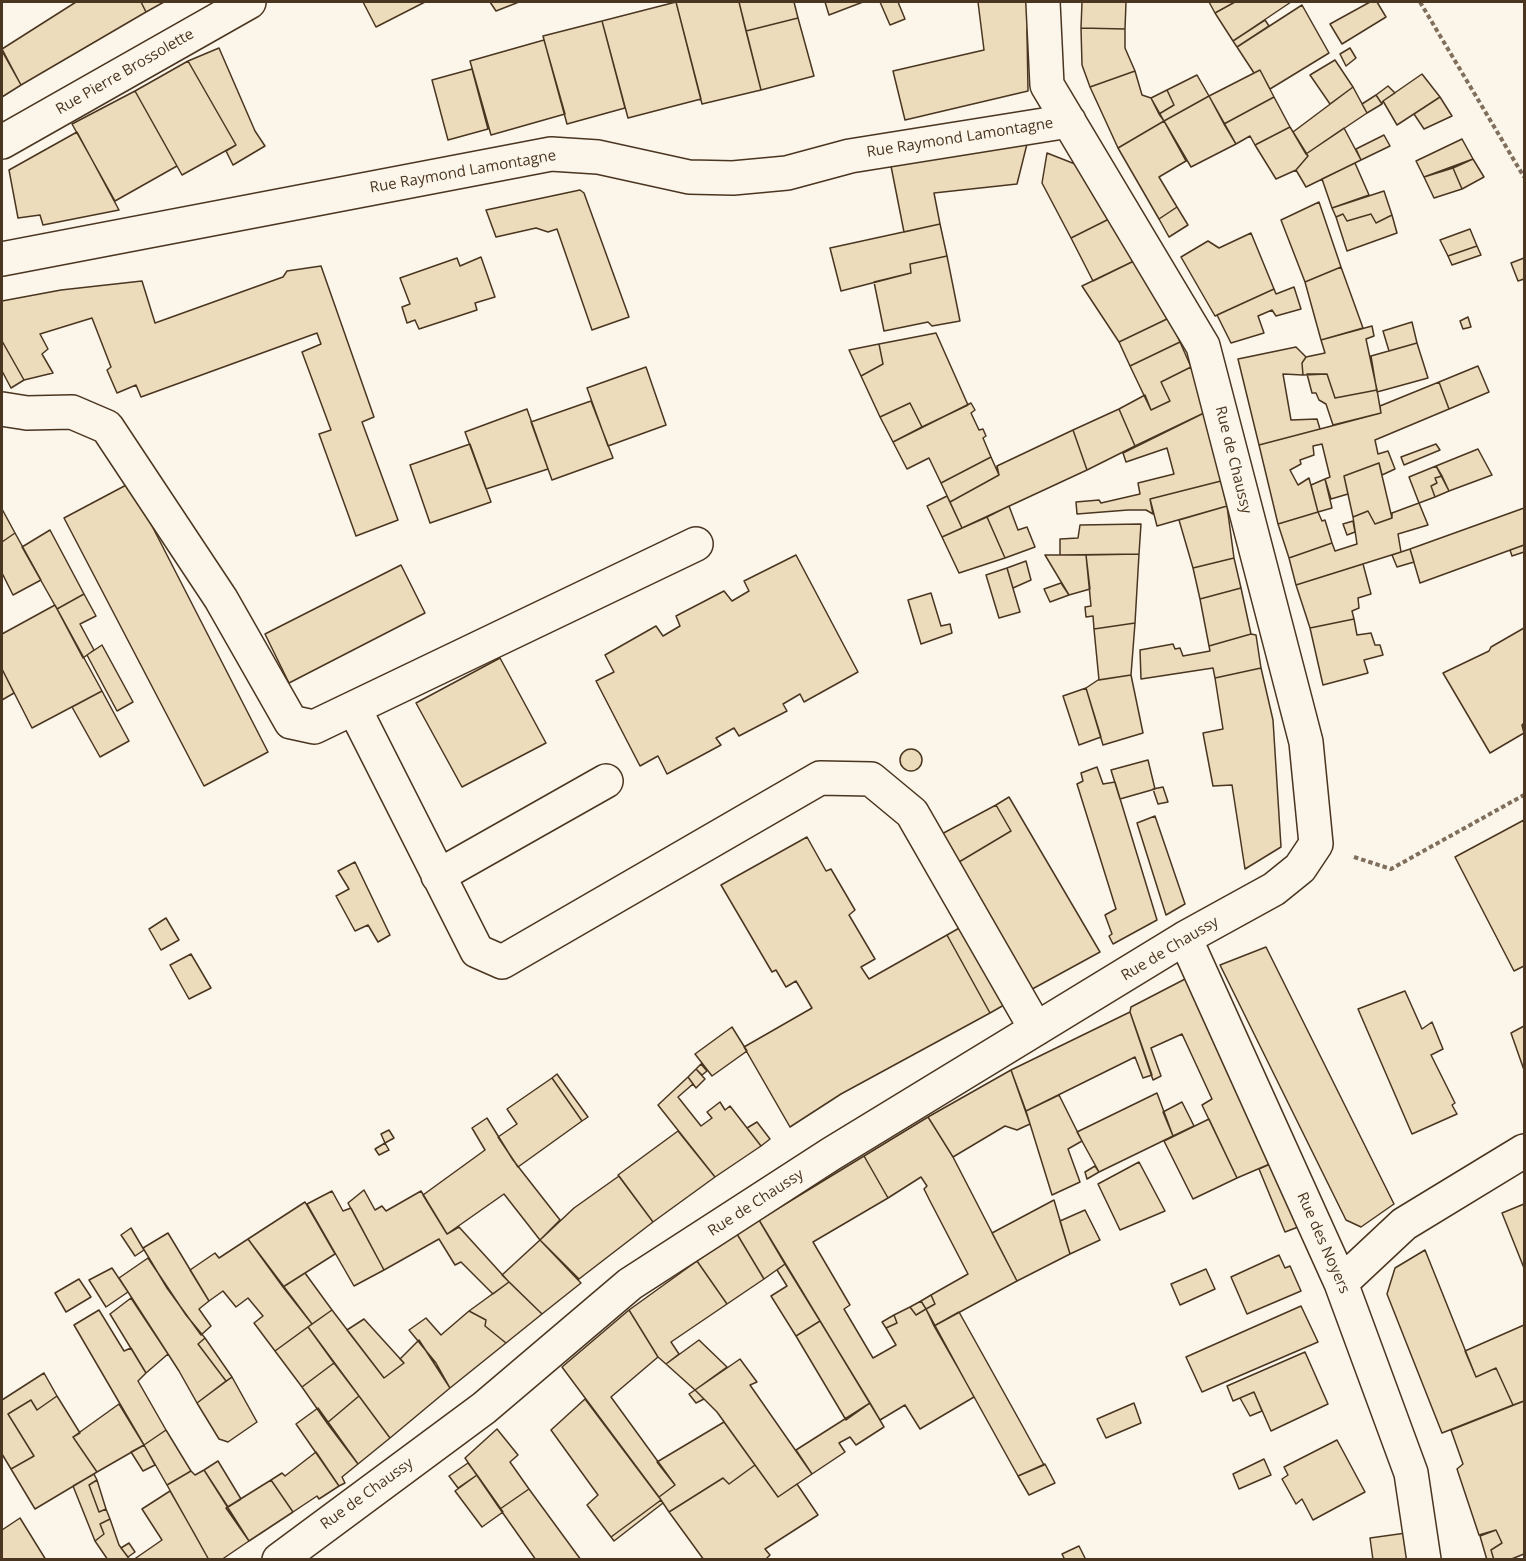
<!DOCTYPE html>
<style>
body{margin:0}
#map{position:relative;width:1526px;height:1561px;overflow:hidden;background:#fbf6e9;font-family:"Open Sans",sans-serif}
canvas{display:block}
.frame{position:absolute;inset:0;border:3px solid #4a3520;pointer-events:none}
</style>
<div id="map">
<canvas width="1526" height="1561"></canvas>
<div class="frame"></div>
</div>
<script>
const context = document.querySelector('canvas').getContext('2d');
context.lineJoin = 'round';
function paint(path, color) { context.fillStyle = color; context.fill(path, 'evenodd'); }
function trace(path, color, width, dash) { context.strokeStyle = color; context.lineWidth = width; context.lineCap = dash ? 'butt' : 'round'; context.setLineDash(dash || []); context.stroke(path); }
function drawText(font, color, halo, rows, align = 'center') {
  context.font = font + ' "Open Sans",sans-serif'; context.lineWidth = 4.5; context.setLineDash([]); context.textBaseline = 'middle'; context.strokeStyle = halo; context.fillStyle = color; for (const [text, x, y, turn = 0] of rows) {
    context.save(); context.translate(x, y); context.rotate((+turn || 0) * Math.PI / 180); context.textAlign = isNaN(turn) ? turn : align; if (halo) context.strokeText(text, 0, 0); context.fillText(text, 0, 0); context.restore();
  }
}
const building = new Path2D(`
 M76 2H141L146 12 21 85 2 49Z
 M141 2H164L146 12Z
 M363 2H425L376 27Z
 M490 2H519L496 11Z
 M676 2H739L761 90 702 104Z
 M676 2 701 99 628 118 602 21Z
 M739 2H794L798 18 746 31Z
 M825 2H863L829 15Z
 M880 2H898L905 19 890 25Z
 M978 2H1034L1029 13 1027 31 1028 91 905 120 893 71 984 50Z
 M1082 2H1126L1125 29 1081 28Z
 M1209 2H1235L1215 13Z
 M1235 2H1291L1233 41 1215 13Z
 M1370 2H1377L1386 17 1342 44 1330 24Z
 M1302 5 1329 53 1270 89 1260 70 1254 73 1237 47Z
 M798 18 814 76 761 90 746 31Z
 M1265 20 1269 26 1237 47 1233 41Z
 M602 21 625 108 567 124 543 36Z
 M1081 28 1125 29V48L1135 71 1090 87 1082 65Z
 M544 40 565 114 491 135 470 61Z
 M219 48 255 131 265 146 233 165 226 151 236 145 188 61Z
 M1350 48 1356 58 1346 66 1340 54Z
 M2 51 21 85 2 97Z
 M1335 60 1353 87 1330 104 1310 75Z
 M188 61 236 145 182 175 135 91Z
 M472 69 488 129 448 140 432 80Z
 M1260 70 1274 97 1224 124 1209 96Z
 M1135 71 1142 95 1151 98 1164 121 1118 148 1090 87Z
 M1422 74 1440 97 1397 125 1383 101Z
 M1197 75 1209 96 1164 121 1159 114 1174 105 1167 90Z
 M1388 86 1395 93 1383 101 1382 104 1376 95Z
 M1353 87 1367 113 1306 154 1293 132Z
 M1167 90 1174 105 1159 114 1151 98Z
 M135 91 177 166 115 201 72 124Z
 M1376 95 1382 104 1367 113 1362 104Z
 M1209 96 1236 144 1191 167 1164 121Z
 M1274 97 1290 127 1255 145 1250 136 1236 144 1224 124Z
 M1440 97 1452 116 1424 129 1414 114Z
 M1164 121 1186 161 1159 177 1177 207 1159 219 1118 148Z
 M1290 127 1308 156 1296 170 1276 179 1255 145Z
 M1344 128 1361 160 1306 187 1296 170 1308 156 1306 154Z
 M77 132 119 210 43 225 40 215 18 218 9 170Z
 M1384 135 1390 146 1361 160 1356 149Z
 M1462 139 1473 159 1424 177 1416 161Z
 M1027 144 1017 184 934 193 940 224 904 232 890 161Z
 M1047 153 1075 164 1111 218 1071 238 1042 183Z
 M1473 159 1484 177 1462 189 1453 168Z
 M1355 163 1369 195 1332 208 1322 179Z
 M1453 168 1462 189 1434 198 1424 177Z
 M580 190 584 193 629 317 592 330 557 229 548 232 536 228 496 237 486 210Z
 M1384 191 1392 215 1376 223 1371 214 1347 221 1343 214 1336 217 1332 208Z
 M1319 202 1341 267 1305 282 1281 220Z
 M1177 207 1188 225 1169 237 1159 219Z
 M1343 214 1347 221 1371 214 1376 223 1392 215 1397 233 1347 251 1336 217Z
 M1111 218 1138 259 1093 281 1071 238Z
 M940 224 947 256 910 264 911 273 841 291 830 248Z
 M1470 229 1477 246 1448 256 1440 240Z
 M1251 233 1274 289 1215 316 1181 257 1208 241 1219 248Z
 M1477 246 1481 255 1452 265 1448 256Z
 M947 256 960 321 932 326 928 322 884 331 874 282 911 273 910 264Z
 M481 257 495 297 475 303 477 310 419 329 415 320 407 323 402 307 410 304 400 278 457 258 460 266Z
 M1524 258V279L1518 281 1511 263Z
 M1138 259 1167 319 1119 342 1082 286Z
 M321 266 374 417 362 422 398 520 356 536 319 434 331 430 302 352 321 344 317 333 141 397 136 385 117 393 107 370 111 367 92 318 40 334 48 349 42 354 53 373 24 380 2 341V301L61 290 142 281 155 323 283 277 287 271Z
 M1341 267 1363 328 1321 340 1305 282Z
 M1294 287 1301 309 1276 316 1272 310 1258 316 1264 333 1231 343 1217 315 1274 289 1276 294Z
 M1468 317 1471 327 1463 329 1460 321Z
 M1169 318 1180 342 1130 366 1119 342Z
 M1412 322 1417 343 1389 351 1383 331Z
 M1372 326 1374 336 1366 339 1377 390 1335 398 1327 374 1303 375 1302 363 1306 357 1325 353 1321 340Z
 M936 333 968 405 922 427 910 403 880 417 861 376 883 364 879 344Z
 M2 341 24 380 11 388 2 371Z
 M1180 342 1191 367 1161 382 1170 401 1151 410 1130 366Z
 M1417 343 1428 378 1377 392 1371 356Z
 M879 344 883 364 861 376 849 350Z
 M1296 347 1306 357 1302 363 1303 375 1283 374 1291 420 1317 419 1320 429 1259 445 1238 359Z
 M1478 366 1489 392 1449 409 1439 382Z
 M646 367 666 425 608 446 587 388Z
 M1191 367 1206 412 1135 446 1119 409 1145 395 1151 410 1170 401 1161 382Z
 M1307 374H1327L1335 398 1377 390 1381 413 1333 425 1326 404 1319 400 1316 393H1312Z
 M1439 382 1449 409 1375 440 1378 454 1388 451 1395 469 1382 475 1379 463 1344 476 1348 494 1331 499 1325 479 1330 477 1322 444 1313 446 1314 455 1300 460 1301 464 1290 470 1298 485 1309 478 1318 512 1278 524 1259 445 1381 413 1380 406Z
 M591 401 613 458 552 480 531 422Z
 M910 403 922 427 893 442 880 417Z
 M971 403 975 410 971 413 979 430 983 429 986 436 983 438 991 457 941 483 929 458 907 469 893 442Z
 M527 409 548 469 486 489 465 432Z
 M1119 409 1135 446 1087 470 1073 430Z
 M1206 412 1221 481 1150 499 1153 514 1146 510H1128L1077 514 1076 502 1099 500 1101 503 1140 494 1138 483 1174 474 1167 448 1126 462 1123 453Z
 M1073 430 1087 470 962 528 950 502 999 475 997 466Z
 M470 444 491 502 430 523 410 465Z
 M1436 444 1440 450 1404 465 1401 457Z
 M1478 449 1492 475 1449 491 1436 466Z
 M991 457 999 475 950 502 941 483Z
 M1379 463 1392 518 1375 524 1368 511 1353 517 1344 476Z
 M1436 466 1442 476 1435 478 1437 483 1431 486 1435 497 1419 503 1409 477Z
 M1442 476 1449 491 1435 497 1431 486 1437 483 1435 478Z
 M1325 479 1332 508 1318 512 1311 485Z
 M1221 481 1227 506 1157 526 1150 499Z
 M130 483 268 752 204 786 64 518Z
 M947 496 962 528 942 537 927 506Z
 M1419 503 1428 525 1398 534 1401 552 1296 585 1289 558 1332 543 1335 551 1357 544 1353 517 1368 511 1375 524 1392 518V513Z
 M1009 506 1018 530 1027 527 1035 547 1005 558 987 517Z
 M1227 506 1234 558 1193 568 1179 520Z
 M1524 508V545L1420 583 1410 549Z
 M2 509 15 533 2 542Z
 M1318 512 1322 521 1325 520 1332 543 1289 558 1278 524Z
 M987 517 1005 558 959 573 942 537Z
 M1353 521 1355 532 1347 535 1343 524Z
 M1141 524 1139 554 1060 555V539L1078 538 1080 525Z
 M50 530 84 594 57 609 22 547Z
 M15 533 41 580 13 595 2 573V542Z
 M1524 545V552L1512 556 1510 550Z
 M1410 549 1414 562 1397 567 1392 555Z
 M1139 554 1135 623 1094 629 1093 616 1086 617 1085 607 1091 606 1086 555Z
 M796 555 858 672 804 702 800 694 783 704 787 711 739 736 734 728 716 738 721 745 667 774 658 756 640 766 596 681 614 672 605 655 656 626 663 636 680 626 676 616 724 591 732 601 749 591 744 581Z
 M1045 555H1086L1090 589 1069 595Z
 M1234 558 1241 588 1200 599 1193 568Z
 M1026 561 1031 580 1013 588 1007 568Z
 M1363 564 1371 594 1358 598 1359 608 1352 611 1354 619 1310 628 1296 585Z
 M401 565 425 613 289 683 265 634Z
 M1007 568 1020 612 999 618 986 575Z
 M1061 583 1069 595 1050 602 1044 589Z
 M1241 588 1251 634 1209 646 1200 599Z
 M931 593 941 626 950 624 952 633 921 644 908 600Z
 M84 594 96 616 80 624 94 650 83 658 57 609Z
 M55 605 102 691 32 728 2 669V634Z
 M1354 619 1357 635 1371 633 1375 645H1380L1383 655 1364 660 1368 673 1323 685 1310 628Z
 M1135 623 1131 675 1099 680 1094 629Z
 M1524 628V723L1522 725 1524 733 1490 753 1443 673 1489 651 1491 647Z
 M1251 634 1256 635 1261 668 1215 678 1213 668 1141 679 1140 650 1173 644 1175 649 1180 648 1183 656 1210 651 1209 646Z
 M102 645 133 702 117 711 87 655Z
 M500 658 546 743 462 787 416 703Z
 M1261 668 1273 720 1281 847 1245 869 1232 785 1213 786 1203 733 1223 729 1215 678Z
 M2 669 14 693 2 700Z
 M1131 675 1143 733 1103 745 1086 688 1098 680Z
 M1086 688 1101 737 1079 745 1063 696Z
 M102 691 129 741 100 757 72 707Z
 M900 760a11 11 0 1 1 22 0a11 11 0 1 1-22 0Z
 M1148 760 1155 789 1120 799 1111 770Z
 M1097 767 1103 784 1115 782 1157 920 1113 944 1109 936 1112 934 1105 915 1116 909 1077 784 1083 781 1081 773Z
 M1163 787 1168 802 1158 804 1153 789Z
 M1009 797 1100 952 1025 993 954 865 1011 831 996 805Z
 M996 805 1011 831 954 865 938 836Z
 M1155 816 1185 904 1166 915 1137 823Z
 M1524 820V966L1514 971 1455 857Z
 M807 837 826 871 831 869 855 910 849 915 875 959 861 967 869 979 947 935 990 1013 841 1094 790 1127 744 1047 812 1008 796 981 786 987 776 970 772 972 721 885Z
 M355 862 390 935 378 942 368 925 355 931 336 896 349 889 338 871Z
 M982 915 1025 993 990 1013 947 935Z
 M166 918 179 940 161 950 149 929Z
 M1266 947 1394 1204 1361 1227 1346 1220 1220 965Z
 M191 954 211 988 189 999 170 965Z
 M1187 978 1279 1160 1237 1178 1202 1105 1212 1099 1182 1034 1151 1048 1161 1076 1153 1080 1130 1012 1131 1007Z
 M1405 991 1422 1029 1432 1022 1443 1049 1431 1055 1455 1103 1452 1105 1457 1114 1412 1134 1358 1009Z
 M1130 1012 1152 1075 1143 1078 1135 1057 1026 1111 1011 1070Z
 M1524 1026V1070L1511 1033Z
 M732 1027 747 1051 712 1076 695 1054Z
 M701 1064 707 1071 702 1075 696 1069Z
 M696 1069 705 1079 696 1088 688 1077Z
 M1011 1070 1030 1124 1017 1130 1005 1126 953 1157 928 1117Z
 M557 1074 588 1117 582 1121 552 1078Z
 M688 1077 693 1084 678 1097 701 1126 712 1118 707 1112 720 1102 725 1110 730 1106 761 1146 715 1177 658 1105Z
 M552 1078 582 1121 518 1167 498 1137 517 1124 507 1109Z
 M1157 1093 1173 1136 1099 1172 1077 1132Z
 M1059 1095 1082 1141 1068 1149 1080 1182 1052 1195 1026 1111Z
 M1182 1102 1194 1126 1173 1136 1163 1112Z
 M928 1117 953 1157 1017 1281 934 1326 926 1309 935 1304 931 1295 968 1274 930 1201 924 1189 927 1186 921 1177 888 1198 864 1156Z
 M487 1118 513 1160 560 1220 540 1240 504 1194 447 1234 423 1195 485 1150 472 1128Z
 M1209 1119 1237 1178 1193 1199 1164 1141Z
 M757 1122 770 1139 761 1146 747 1128Z
 M389 1130 394 1138 385 1143 381 1134Z
 M678 1131 715 1177 653 1222 618 1175Z
 M385 1143 389 1150 379 1155 375 1149Z
 M864 1156 888 1198 813 1242 850 1305 844 1309 873 1358 896 1345 886 1328 897 1323 894 1315 910 1307 916 1315 926 1309 974 1397 920 1429 905 1405 880 1420 759 1220Z
 M1279 1160 1306 1224 1285 1232 1259 1169Z
 M1139 1162 1165 1211 1120 1230 1098 1184Z
 M1095 1166 1099 1172 1087 1179 1085 1172Z
 M619 1176 653 1222 579 1279 540 1240 574 1208Z
 M364 1190 375 1210 382 1206 386 1211 421 1191 447 1234 459 1227 509 1282 493 1294 461 1262 455 1265 439 1239 384 1270 348 1203Z
 M332 1191 343 1211 351 1208 384 1270 354 1286 307 1204Z
 M1054 1200 1070 1254 1017 1281 992 1233Z
 M305 1202 335 1254 283 1287 248 1239Z
 M1524 1204V1268L1502 1213Z
 M1085 1210 1100 1240 1070 1254 1060 1221Z
 M759 1220 785 1264 764 1279 737 1234Z
 M131 1228 144 1250 135 1256 121 1235Z
 M168 1233 209 1301 199 1309 211 1326 201 1335 167 1288 143 1248Z
 M737 1234 764 1279 727 1304 697 1261Z
 M248 1239 312 1324 275 1351 254 1323 263 1316 248 1298 236 1307 223 1291 209 1301 190 1270 215 1253 219 1258Z
 M540 1240 581 1283 542 1314 502 1275Z
 M1425 1250 1476 1377 1496 1368 1513 1405 1442 1433 1387 1294 1395 1268Z
 M1279 1255 1285 1268 1290 1266 1301 1291 1247 1314 1231 1277Z
 M148 1258 186 1315 205 1338 198 1344 226 1381 197 1403 179 1371 119 1278Z
 M697 1261 727 1304 671 1342 679 1354 666 1364 658 1357 629 1310Z
 M785 1264 820 1321 796 1336 771 1296 787 1286 777 1270Z
 M112 1268 128 1292 106 1307 89 1280Z
 M1206 1269 1215 1289 1180 1305 1171 1284Z
 M305 1273 332 1310 312 1324 283 1287Z
 M79 1279 91 1297 66 1312 55 1293Z
 M509 1282 542 1314 506 1343 485 1326 486 1320 469 1311Z
 M931 1295 935 1304 926 1309 921 1301Z
 M131 1298 168 1354 146 1373 110 1314Z
 M921 1301 926 1309 916 1315 910 1307Z
 M1301 1306 1318 1342 1202 1392 1186 1357Z
 M99 1310 124 1351 131 1348 146 1373 138 1381 166 1430 144 1445 74 1325Z
 M332 1310 384 1378 404 1363 400 1359 419 1340 450 1388 390 1438 308 1327Z
 M629 1310 658 1357 611 1397 675 1485 659 1497 562 1367Z
 M469 1311 486 1320 485 1326 506 1343 450 1388 436 1363 409 1330 426 1318 441 1335Z
 M959 1312 1022 1425 1044 1465 1018 1476 958 1368 934 1326Z
 M894 1315 897 1323 886 1328 882 1322Z
 M364 1319 404 1363 384 1378 347 1330Z
 M820 1321 870 1403 846 1420 796 1336Z
 M1524 1325V1401L1513 1405 1496 1368 1476 1377 1465 1351Z
 M308 1327 334 1363 302 1387 275 1351Z
 M205 1338 232 1377 226 1381 198 1344Z
 M699 1340 727 1367 695 1390 666 1364Z
 M1305 1352 1328 1404 1271 1431 1254 1392 1233 1401 1227 1386Z
 M740 1359 757 1382 750 1385 812 1474 778 1497 717 1412 695 1390Z
 M334 1363 359 1396 327 1423 302 1387Z
 M44 1373 57 1396 37 1410 31 1400 8 1414 34 1456 11 1469 2 1454V1400Z
 M232 1377 257 1422 228 1442 219 1439 197 1403Z
 M695 1390 704 1399 696 1403 689 1394Z
 M1254 1392 1262 1411 1250 1416 1240 1398Z
 M57 1396 80 1433 73 1437 97 1472 35 1509 11 1469 34 1456 8 1414 31 1400 37 1410Z
 M359 1396 390 1438 358 1464 327 1423Z
 M585 1399 661 1500 611 1537 587 1505 598 1495 551 1430Z
 M1524 1401V1554L1509 1560H1494L1491 1550 1502 1543 1496 1530 1479 1535 1457 1469 1463 1464 1451 1430Z
 M870 1403 884 1427 856 1445 850 1437 839 1443 845 1452 812 1474 796 1450Z
 M1134 1403 1141 1423 1106 1438 1097 1419Z
 M119 1404 144 1445 97 1472 73 1437Z
 M318 1408 358 1464 342 1477 345 1483 339 1486 296 1424Z
 M724 1422 755 1465 729 1484 723 1478 669 1512 659 1497 675 1485 657 1462Z
 M497 1429 518 1455 510 1462 529 1489 500 1509 465 1458Z
 M166 1430 191 1471 167 1485 144 1445Z
 M1337 1440 1365 1492 1313 1520 1302 1499 1296 1504 1282 1479 1288 1475 1284 1467Z
 M144 1445 155 1465 143 1471 131 1452Z
 M316 1452 339 1486 319 1499 317 1496 293 1512 271 1480 282 1473 285 1476Z
 M1264 1459 1271 1475 1239 1489 1233 1474Z
 M218 1461 241 1499 228 1507 204 1470Z
 M468 1463 477 1475 458 1488 449 1476Z
 M1045 1464 1055 1483 1029 1495 1018 1476Z
 M755 1465 778 1497 797 1484 818 1515 765 1549 770 1555 765 1560H704L669 1512 723 1478 729 1484Z
 M204 1470 249 1541 221 1560H209L167 1485 191 1471 195 1475Z
 M94 1474 97 1480 89 1485 99 1512 106 1509 110 1519 100 1524 104 1534 95 1541 73 1486Z
 M477 1475 503 1512 482 1527 455 1491Z
 M97 1480 106 1509 99 1512 89 1485Z
 M271 1480 293 1512 249 1541 226 1508Z
 M529 1489 548 1515 581 1560H536L500 1509Z
 M170 1491 194 1533 209 1560H133L162 1540 142 1509Z
 M661 1500 663 1503 614 1541 611 1537Z
 M20 1518 46 1560H2V1530Z
 M110 1519 119 1545 130 1560H108L95 1541 104 1534 100 1524Z
 M1496 1530 1502 1543 1491 1550 1494 1560H1487L1480 1536Z
 M1406 1533 1410 1560H1373L1370 1538Z
 M129 1543 135 1552 128 1557 121 1548Z
 M1079 1546 1086 1560H1065L1062 1554Z`);
paint(building, '#ecdcbc');
trace(building, '#4a3520', 1.5);
const minor = new Path2D(`
 M2 259 551 154 598 157 689 177 733 178 787 173 850 156 1069 121
 M2 409 27 413 72 412 107 427 221 599 291 722 314 727 696 544
 M354 708 477 951 502 962 820 778 871 779 912 813 1036 1029
 M438 876 606 781
 M1185 938 1341 1283 1411 1473 1424 1560
 M1341 1283 1404 1224 1524 1151
 M279 1560 484 1408 630 1284 831 1154 1185 938 1274 889 1300 868 1316 844 1306 742 1203 346 1047 85 1043 2`);
const major = new Path2D(`
 M2 142 249 2`);
trace(minor, '#4a3520', 36);
trace(major, '#4a3520', 36);
trace(new Path2D(`
 M1420 2 1524 177
 M1354 857 1391 869 1524 795`), '#7f6f5c', 4, [4.5, 3]);
trace(minor, '#fbf6e9', 33);
trace(major, '#fbf6e9', 33);
drawText('15px', '#4a3520', '#fbf6e9', [
 ["Rue Pierre Brossolette",125,72,-30],
 ["Rue Raymond Lamontagne",960,138,-9],
 ["Rue Raymond Lamontagne",463,172,-10],
 ["Rue de Chaussy",1233,460,76],
 ["Rue de Chaussy",1170,949,-31],
 ["Rue de Chaussy",756,1203,-33],
 ["Rue des Noyers",1323,1243,66],
 ["Rue de Chaussy",367,1494,-36]
]);
</script>
